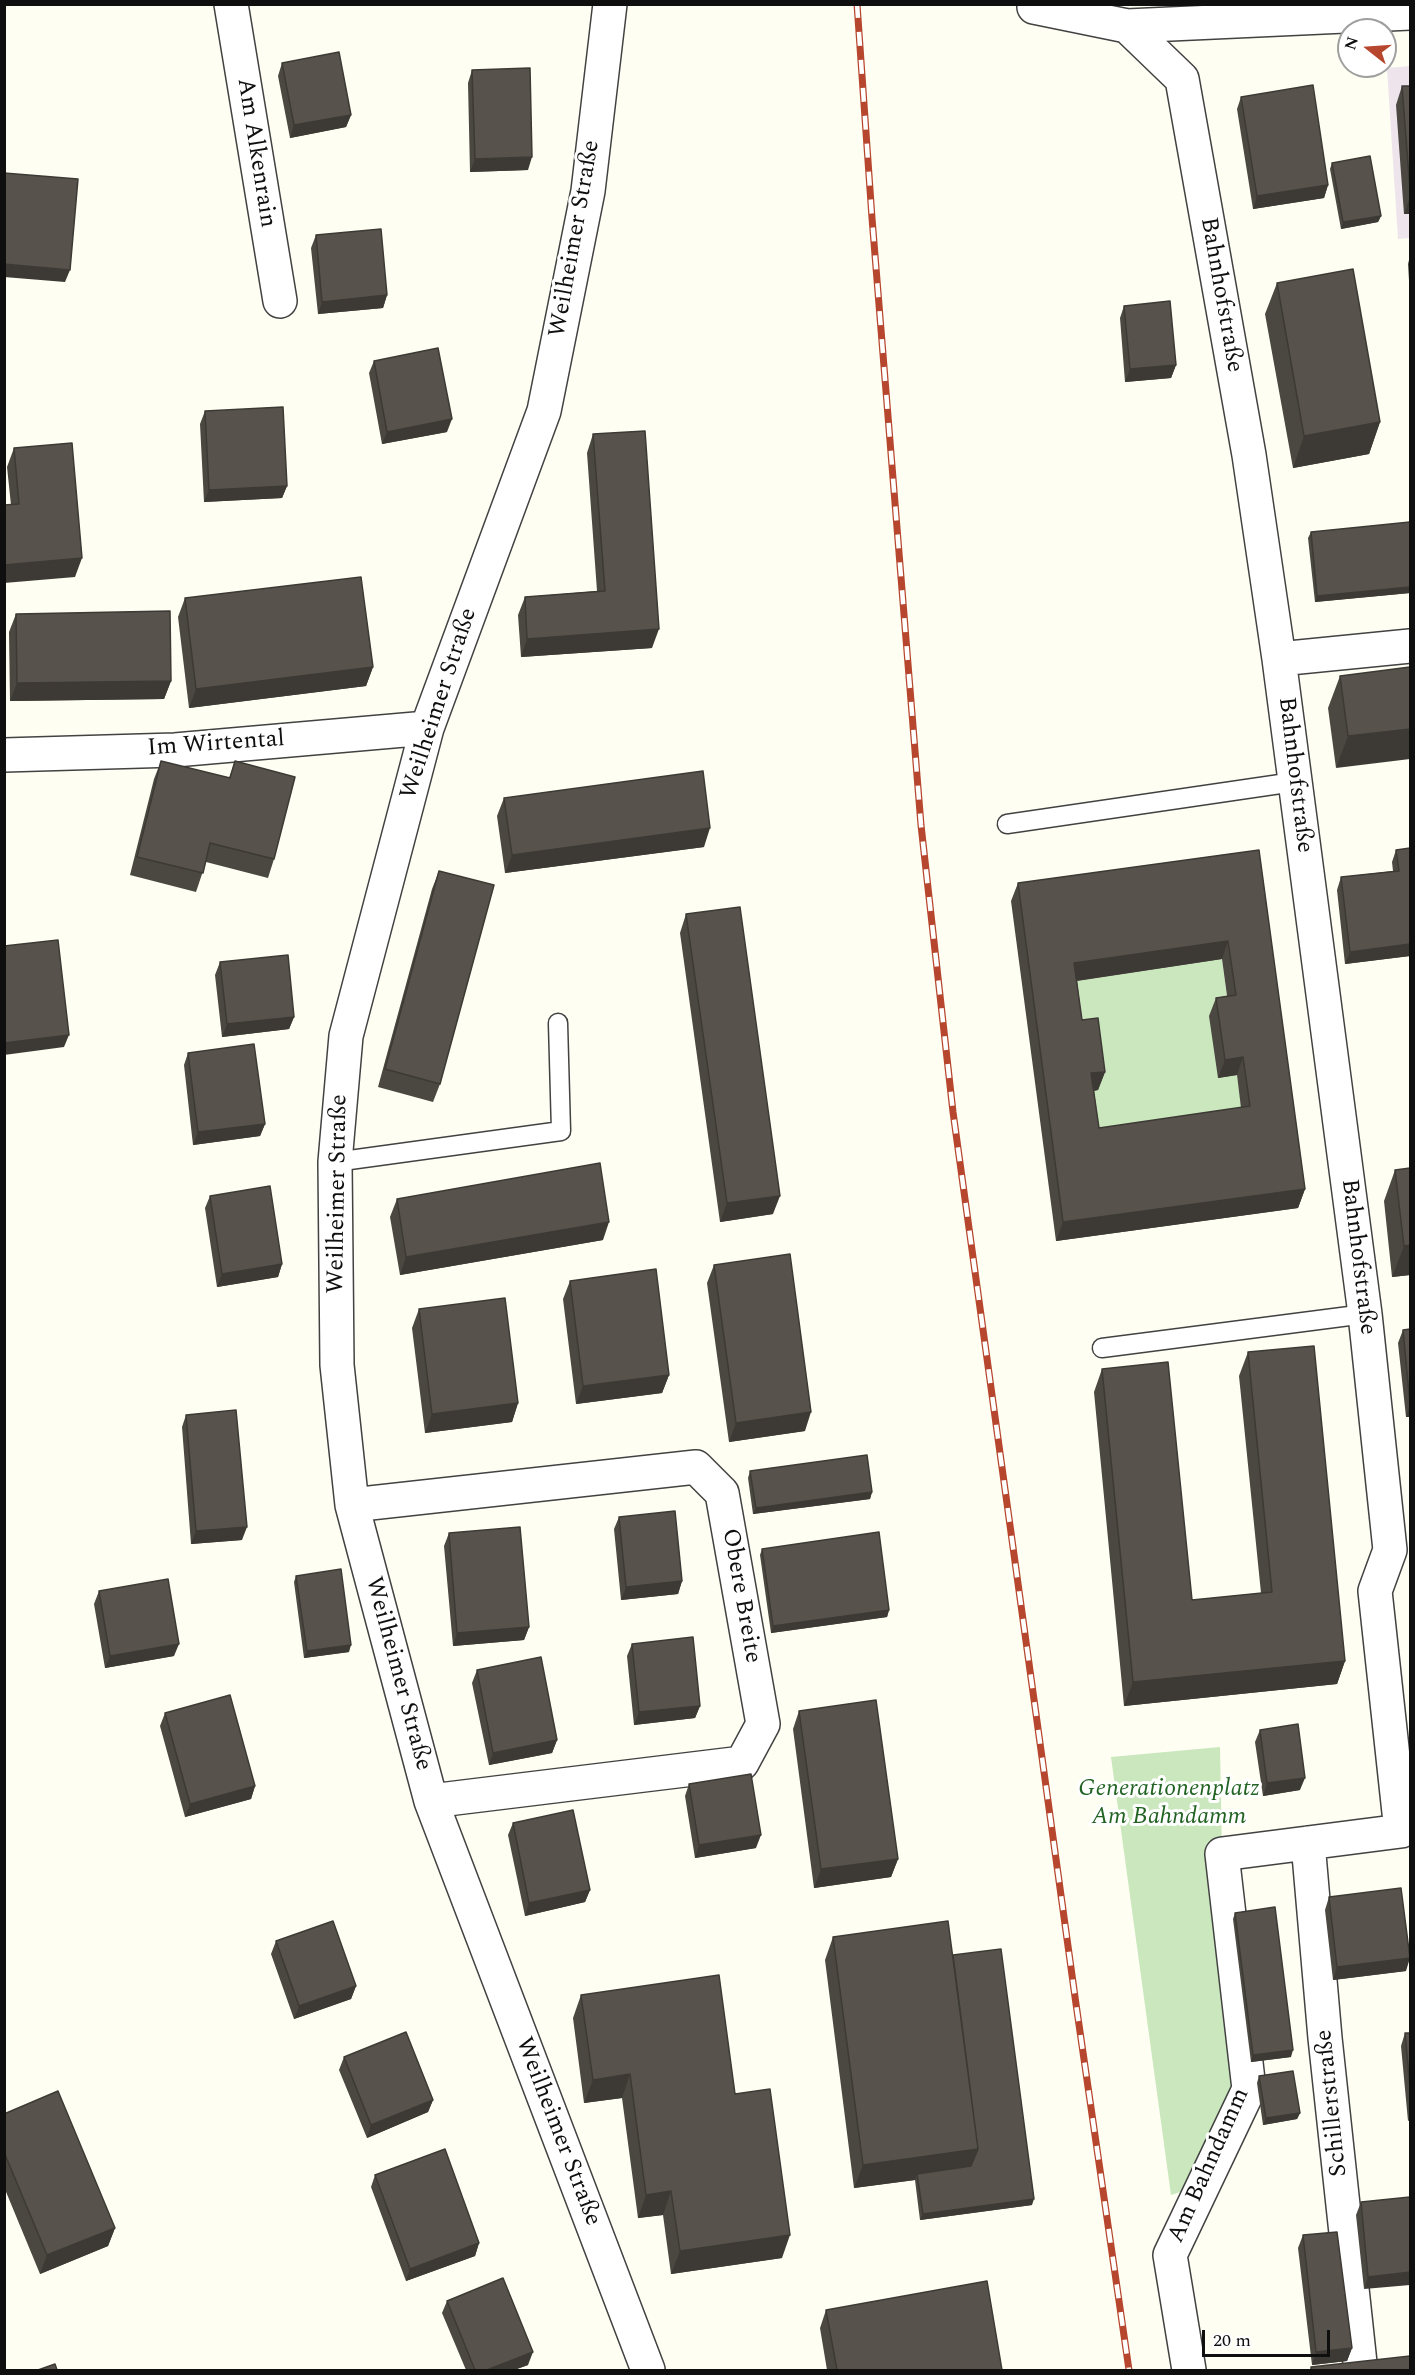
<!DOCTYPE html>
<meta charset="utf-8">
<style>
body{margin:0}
#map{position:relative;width:1415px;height:2375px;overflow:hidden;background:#fefef2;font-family:Spectral,serif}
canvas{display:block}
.frame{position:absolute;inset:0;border:6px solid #0f0f0f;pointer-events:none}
.north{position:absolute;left:1337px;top:18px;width:60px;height:60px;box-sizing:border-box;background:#fff;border:2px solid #9f9f9f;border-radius:50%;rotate:287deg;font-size:16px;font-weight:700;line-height:24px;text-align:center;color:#0f0f0f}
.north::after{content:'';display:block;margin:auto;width:21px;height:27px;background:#b7462f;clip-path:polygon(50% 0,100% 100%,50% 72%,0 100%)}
.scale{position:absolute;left:1202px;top:2330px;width:128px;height:27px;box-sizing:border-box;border:3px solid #0f0f0f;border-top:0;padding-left:8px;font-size:18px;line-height:21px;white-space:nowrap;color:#0f0f0f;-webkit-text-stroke:4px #fff;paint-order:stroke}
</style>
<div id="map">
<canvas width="1415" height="2375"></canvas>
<div class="frame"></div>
<div class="north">N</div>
<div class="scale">20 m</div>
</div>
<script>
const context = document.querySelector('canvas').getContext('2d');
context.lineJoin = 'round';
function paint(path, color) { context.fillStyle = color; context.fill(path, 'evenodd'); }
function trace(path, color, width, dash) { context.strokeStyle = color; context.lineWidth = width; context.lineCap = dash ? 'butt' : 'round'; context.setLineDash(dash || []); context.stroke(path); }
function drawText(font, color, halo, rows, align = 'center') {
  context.font = font + ' Spectral,serif'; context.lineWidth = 6; context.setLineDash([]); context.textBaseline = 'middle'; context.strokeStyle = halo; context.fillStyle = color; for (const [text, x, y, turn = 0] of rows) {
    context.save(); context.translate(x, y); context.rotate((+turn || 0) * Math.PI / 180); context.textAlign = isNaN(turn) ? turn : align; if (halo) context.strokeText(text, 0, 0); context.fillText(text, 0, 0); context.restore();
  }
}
paint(new Path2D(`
 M1410 66V238L1398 239 1387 68Z`), '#ede4ec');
paint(new Path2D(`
 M1222 959 1229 1013 1218 1078 1237 1075 1244 1125 1093 1147 1084 1092 1098 1090 1075 1039 1068 982Z
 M1220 1747 1222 1854 1249 2089 1205 2184 1171 2195 1111 1757Z`), '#cae7bd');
const service = new Path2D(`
 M1007 824 1294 782
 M335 1162 561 1131 558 1023
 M1102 1348 1365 1314`);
const minor = new Path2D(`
 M231 4 280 301
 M610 4 588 191 544 411 427 728 346 1036 335 1162 337 1365 352 1505 431 1801 648 2370
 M1034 4V7L1127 26 1182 79 1249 455 1279 659 1365 1314 1390 1550 1375 1591 1401 1831 1222 1854 1249 2089 1170 2255 1189 2370
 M1127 26 1410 13
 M1279 659 1410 646
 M4 755 175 750 427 728
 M352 1505 696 1467 722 1493 763 1724 742 1763 431 1801
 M1308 1843 1325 2038 1360 2363`);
trace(service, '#424242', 21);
trace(minor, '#424242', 36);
trace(service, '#fff', 18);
trace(minor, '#fff', 33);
const rail = new Path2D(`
 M857 4 872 218 921 825 953 1112 1076 2004 1129 2370`);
trace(rail, '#b7462f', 7);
trace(rail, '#fff', 4.5, [14]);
paint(new Path2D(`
 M282 63 351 115 346 127 290 138 278 76Z
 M472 70 528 170 470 172 468 83Z
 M1402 86H1410V214H1404L1396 105Z
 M1241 97 1328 185 1324 198 1253 209 1237 109Z
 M1332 163 1381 216 1378 222 1341 229 1330 169Z
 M316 235 387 295 383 308 318 314 311 248Z
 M1410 256V297L1408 264Z
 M1277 283 1380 422 1369 454 1293 468 1265 314Z
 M1124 306 1176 365 1171 378 1125 382 1120 318Z
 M374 361 447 432 382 444 369 373Z
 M205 411 287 486 282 498 204 502 200 424Z
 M593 434 652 648 521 657 518 615 525 597 597 591 587 453Z
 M14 448 75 577 11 505 7 467Z
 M1410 522V593L1315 602 1308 538 1311 532Z
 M185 598 373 667 366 686 189 708 178 617Z
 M16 614 171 681 164 699 10 701 9 632Z
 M1410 667 1336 768 1328 708 1340 676Z
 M161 761 229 778 235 761 274 859 268 878 206 862 196 892 130 875 154 779Z
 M504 798 704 847 505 873 497 816Z
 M1410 848V956L1345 964 1337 890 1341 877 1393 871 1392 862 1396 850Z
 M1259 850 1305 1189 1298 1208 1056 1241 1011 901 1018 883ZM1222 959 1227 996 1216 998 1209 1016 1218 1078 1237 1075 1241 1108 1099 1128 1094 1091 1098 1090 1105 1072 1082 1020 1077 981Z
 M439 871 440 1084 433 1102 378 1087 432 889Z
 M686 914 773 1214 720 1222 680 933Z
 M220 962 294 1017 289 1029 222 1037 215 975Z
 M188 1053 265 1124 260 1136 193 1145 184 1065Z
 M1395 1170 1410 1275 1392 1277 1384 1201Z
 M210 1196 282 1264 278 1277 217 1287 205 1208Z
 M397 1199 603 1240 400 1275 390 1217Z
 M714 1265 805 1431 729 1442 707 1283Z
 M570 1281 669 1375 662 1393 576 1404 563 1299Z
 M419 1309 518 1403 512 1422 425 1433 412 1328Z
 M1410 1329V1417H1406L1398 1343 1403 1330Z
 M1248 1352 1345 1661 1337 1684 1124 1706 1094 1392 1102 1369 1192 1600 1261 1593 1239 1376Z
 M186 1415 242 1540 191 1544 182 1427Z
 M750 1471 872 1492 870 1499 753 1514 748 1478Z
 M619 1517 682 1581 678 1594 621 1600 614 1529Z
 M449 1533 529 1627 524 1640 453 1646 444 1546Z
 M762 1549 889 1610 887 1617 771 1633 760 1555Z
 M296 1576 349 1652 304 1658 294 1582Z
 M99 1591 174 1656 105 1668 94 1604Z
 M632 1644 700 1706 695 1718 634 1725 627 1656Z
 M477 1670 557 1740 552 1753 489 1765 472 1683Z
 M799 1711 898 1859 891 1877 814 1888 793 1729Z
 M165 1713 255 1786 251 1799 185 1817 160 1726Z
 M1260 1730 1300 1790 1263 1796 1255 1742Z
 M689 1784 756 1848 695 1858 685 1796Z
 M513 1823 590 1890 585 1902 525 1916 508 1835Z
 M1329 1897 1406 1971 1333 1980 1325 1910Z
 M1235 1913 1291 2057 1251 2062 1233 1919Z
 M833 1937 953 1955 1032 2205 920 2220 915 2180 854 2188 825 1960Z
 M276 1941 356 1986 351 1999 294 2019 271 1954Z
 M581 1995 735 2094 782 2258 671 2274 663 2215 638 2218 622 2098 584 2103 573 2018Z
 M1405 2033H1410V2120L1408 2121 1401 2046Z
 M344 2057 433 2100 428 2112 367 2138 339 2070Z
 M1259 2076 1300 2113 1297 2119 1263 2125 1257 2083Z
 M4 2114 115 2228 108 2246 40 2274 4 2187Z
 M375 2175 479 2243 475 2256 406 2281 371 2187Z
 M1410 2197 1364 2289 1356 2215 1361 2202Z
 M1303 2235 1352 2348 1347 2361 1312 2365 1298 2248Z
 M447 2301 528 2365 514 2370H466L442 2313Z
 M826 2310 1002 2370H827L820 2328Z`), '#4b4741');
paint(new Path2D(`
 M351 115 346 127 290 138 294 125Z
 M532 157 528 170 470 172 475 159Z
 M1328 185 1324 198 1253 209 1257 196Z
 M1410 197V214H1404Z
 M1381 216 1378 222 1341 229 1343 222Z
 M4 264 70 270 65 282 4 277Z
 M387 295 383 308 318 314 322 302Z
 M1176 365 1171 378 1125 382 1130 369Z
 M452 419 447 432 382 444 387 432Z
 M1380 422 1369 454 1293 468 1304 436Z
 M287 486 282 498 204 502 209 490Z
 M82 558 75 577 4 583V565Z
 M1410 587V593L1315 602 1317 596Z
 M659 629 652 648 521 657 527 639Z
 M373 667 366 686 189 708 196 689Z
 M171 681 164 699 10 701 17 683Z
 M1410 729V759L1336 768 1348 736Z
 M710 828 704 847 505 873 512 855Z
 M1228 941 1222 959 1068 982 1074 963Z
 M1410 944V956L1345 964 1350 952Z
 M294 1017 289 1029 222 1037 227 1024Z
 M69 1035 64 1047 4 1055V1043Z
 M1243 1057 1237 1075 1218 1078 1225 1060Z
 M1105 1072 1098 1090 1084 1092 1091 1073Z
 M265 1124 260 1136 193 1145 198 1132Z
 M1305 1189 1298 1208 1056 1241 1063 1222Z
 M780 1196 773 1214 720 1222 727 1203Z
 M609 1222 603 1240 400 1275 406 1257Z
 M1410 1245V1275L1392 1277 1404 1246Z
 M282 1264 278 1277 217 1287 222 1274Z
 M669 1375 662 1393 576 1404 583 1386Z
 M518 1403 512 1422 425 1433 432 1414Z
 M1410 1404V1417H1406Z
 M811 1412 805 1431 729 1442 736 1423Z
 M872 1492 870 1499 753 1514 756 1508Z
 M247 1527 242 1540 191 1544 196 1531Z
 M682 1581 678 1594 621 1600 626 1587Z
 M889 1610 887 1617 771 1633 773 1626Z
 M529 1627 524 1640 453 1646 457 1633Z
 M179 1644 174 1656 105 1668 110 1656Z
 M351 1645 349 1652 304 1658 307 1651Z
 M1345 1661 1337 1684 1124 1706 1133 1682Z
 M700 1706 695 1718 634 1725 639 1712Z
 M557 1740 552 1753 489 1765 493 1753Z
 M1305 1778 1300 1790 1263 1796 1267 1783Z
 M255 1786 251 1799 185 1817 190 1804Z
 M761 1835 756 1848 695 1858 699 1845Z
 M898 1859 891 1877 814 1888 821 1869Z
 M590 1890 585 1902 525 1916 529 1903Z
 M1410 1958 1406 1971 1333 1980 1337 1967Z
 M356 1986 351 1999 294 2019 299 2006Z
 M1293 2050 1291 2057 1251 2062 1253 2055Z
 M630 2074 622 2098 584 2103 593 2080Z
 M433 2100 428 2112 367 2138 371 2125Z
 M1300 2113 1297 2119 1263 2125 1266 2118Z
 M978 2149 969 2173 917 2174 915 2180 854 2188 863 2165Z
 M671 2191 663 2215 638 2218 646 2195Z
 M1034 2199 1032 2205 920 2220 923 2214Z
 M115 2228 108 2246 40 2274 47 2255Z
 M790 2235 782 2258 671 2274 680 2251Z
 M479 2243 475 2256 406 2281 410 2269Z
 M1410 2272V2285L1364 2289 1368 2277Z
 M1352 2348 1347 2361 1312 2365 1316 2352Z
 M533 2352 528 2365 514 2370H487Z`), '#3d3a35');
const building = new Path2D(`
 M339 52 351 115 294 125 282 63Z
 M530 68 532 157 475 159 472 70Z
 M1313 85 1328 185 1257 196 1241 97Z
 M1402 86H1410V190Z
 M1370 156 1381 216 1343 222 1332 163Z
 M4 173 78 179 70 270 4 264Z
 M381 229 387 295 322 302 316 235Z
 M1353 269 1380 422 1304 436 1277 283Z
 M1170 301 1176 365 1130 369 1124 306Z
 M438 348 452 419 387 432 374 361Z
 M283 407 287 486 209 490 205 411Z
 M645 431 659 629 527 639 525 597 605 591 593 434Z
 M72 443 82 558 4 565V505L19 504 14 448Z
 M1410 522V587L1317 596 1311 532Z
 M361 577 373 667 196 689 185 598Z
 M170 611 171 681 17 683 16 614Z
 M1410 667V729L1348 736 1340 676Z
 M161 761 230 778 235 761 295 777 274 859 210 843 203 873 137 857Z
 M703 771 710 828 512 855 504 798Z
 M1410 848V944L1350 952 1341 877 1399 871 1396 850Z
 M1259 850 1305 1189 1063 1222 1018 883ZM1228 941 1236 995 1216 998 1225 1060 1243 1057 1250 1106 1099 1128 1091 1073 1105 1072 1098 1018 1082 1020 1074 963Z
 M439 871 494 885 440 1084 385 1069Z
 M740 907 780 1196 727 1203 686 914Z
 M58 940 69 1035 4 1043V946Z
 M288 955 294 1017 227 1024 220 962Z
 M254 1044 265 1124 198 1132 188 1053Z
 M600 1163 609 1222 406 1257 397 1199Z
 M1410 1168V1245L1404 1246 1395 1170Z
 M270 1186 282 1264 222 1274 210 1196Z
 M790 1254 811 1412 736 1423 714 1265Z
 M656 1269 669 1375 583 1386 570 1281Z
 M505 1298 518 1403 432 1414 419 1309Z
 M1410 1329V1404L1403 1330Z
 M1314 1346 1345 1661 1133 1682 1102 1369 1168 1362 1192 1600 1272 1592 1248 1352Z
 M236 1410 247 1527 196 1531 186 1415Z
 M867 1455 872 1492 756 1508 750 1471Z
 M675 1511 682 1581 626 1587 619 1517Z
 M520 1527 529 1627 457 1633 449 1533Z
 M879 1532 889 1610 773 1626 762 1549Z
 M341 1569 351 1645 307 1651 296 1576Z
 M168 1579 179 1644 110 1656 99 1591Z
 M693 1637 700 1706 639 1712 632 1644Z
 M541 1657 557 1740 493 1753 477 1670Z
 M230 1695 255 1786 190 1804 165 1713Z
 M876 1700 898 1859 821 1869 799 1711Z
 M1298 1724 1305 1778 1267 1783 1260 1730Z
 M751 1774 761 1835 699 1845 689 1784Z
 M573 1810 590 1890 529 1903 513 1823Z
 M1401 1888 1410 1958 1337 1967 1329 1897Z
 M1275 1907 1293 2050 1253 2055 1235 1913Z
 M333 1921 356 1986 299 2006 276 1941Z
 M948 1921 978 2149 863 2165 833 1937Z
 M1001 1949 1034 2199 923 2214 917 2174 971 2166 978 2149 953 1955Z
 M719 1975 735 2094 770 2089 790 2235 680 2251 671 2191 646 2195 630 2074 593 2080 581 1995Z
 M406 2032 433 2100 371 2125 344 2057Z
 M1405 2033H1410V2087Z
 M1293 2071 1300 2113 1266 2118 1259 2076Z
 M58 2091 115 2228 47 2255 4 2152V2114Z
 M445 2149 479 2243 410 2269 375 2175Z
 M1410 2197V2272L1368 2277 1361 2202Z
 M1337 2232 1352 2348 1316 2352 1303 2235Z
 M503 2278 533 2352 487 2370H475L447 2301Z
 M987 2281 1002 2370H837L826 2310Z
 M1410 2356V2370H1311V2367Z
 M55 2364 57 2370H38Z`);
paint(building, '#57534c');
trace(building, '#3d3a35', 1.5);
drawText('24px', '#0f0f0f', '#fff', [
 ["Am Alkenrain",255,153,81],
 ["Weilheimer Straße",576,239,-80],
 ["Bahnhofstraße",1220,295,80],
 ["Weilheimer Straße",440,704,-72],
 ["Im Wirtental",216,745,-4],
 ["Bahnhofstraße",1294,775,83],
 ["Weilheimer Straße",339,1194,-89],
 ["Bahnhofstraße",1357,1257,83],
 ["Obere Breite",740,1596,80],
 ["Weilheimer Straße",397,1674,75],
 ["Schillerstraße",1333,2103,-96],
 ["Weilheimer Straße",557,2132,69],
 ["Am Bahndamm",1210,2166,-66]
]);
drawText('italic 24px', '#226323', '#fff', [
 ["Generationenplatz",1169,1790],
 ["Am Bahndamm",1169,1818]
]);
</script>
